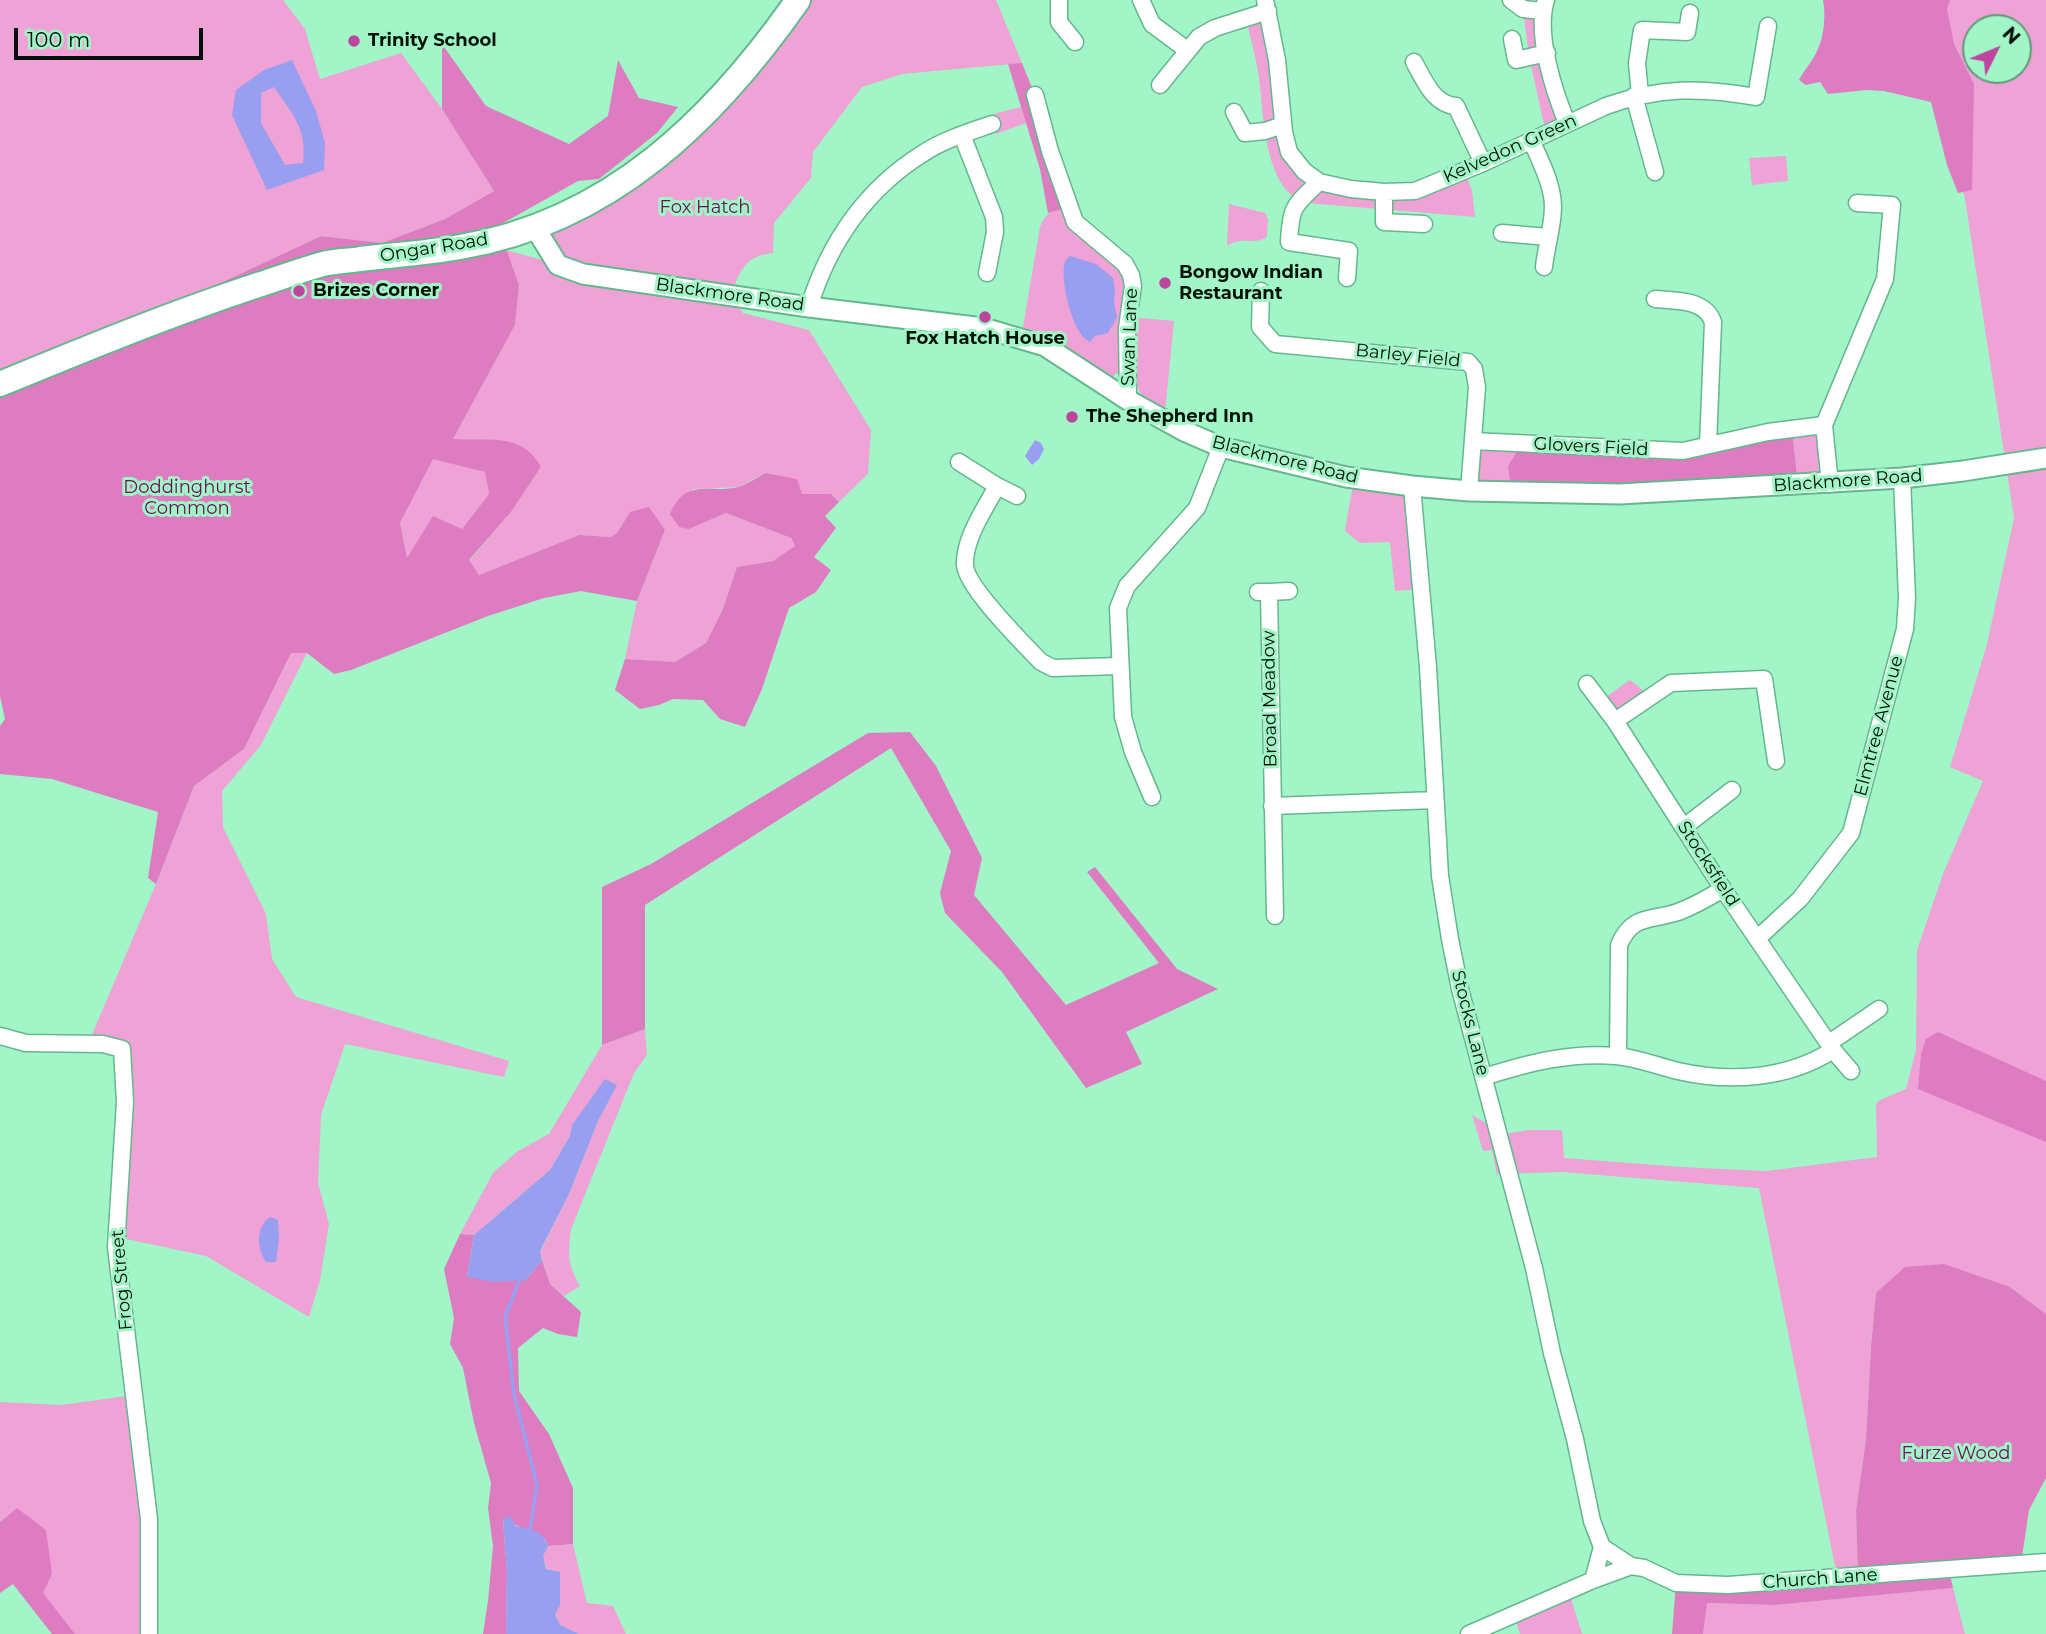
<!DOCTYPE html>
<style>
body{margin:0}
#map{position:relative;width:2046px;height:1634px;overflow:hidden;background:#a2f5c7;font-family:Montserrat,sans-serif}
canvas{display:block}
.north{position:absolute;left:1962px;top:14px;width:70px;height:70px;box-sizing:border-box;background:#a2f5c7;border:2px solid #619a7a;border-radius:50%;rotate:47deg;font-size:19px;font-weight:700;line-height:28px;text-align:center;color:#001106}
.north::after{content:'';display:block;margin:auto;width:24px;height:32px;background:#bc469d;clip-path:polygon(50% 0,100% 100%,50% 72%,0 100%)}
.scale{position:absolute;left:14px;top:28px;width:189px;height:32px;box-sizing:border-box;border:4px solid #001106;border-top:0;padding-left:9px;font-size:21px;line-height:24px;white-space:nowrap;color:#001106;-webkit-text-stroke:5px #a2f5c7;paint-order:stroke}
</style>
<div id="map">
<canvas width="2046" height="1634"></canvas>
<div class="north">N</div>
<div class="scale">100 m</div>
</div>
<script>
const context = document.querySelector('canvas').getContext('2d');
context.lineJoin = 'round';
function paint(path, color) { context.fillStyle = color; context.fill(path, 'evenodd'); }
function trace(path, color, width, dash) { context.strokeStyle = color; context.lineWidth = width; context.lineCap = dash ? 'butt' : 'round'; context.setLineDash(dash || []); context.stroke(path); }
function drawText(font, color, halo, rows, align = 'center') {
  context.font = font + ' Montserrat,sans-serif'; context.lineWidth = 6; context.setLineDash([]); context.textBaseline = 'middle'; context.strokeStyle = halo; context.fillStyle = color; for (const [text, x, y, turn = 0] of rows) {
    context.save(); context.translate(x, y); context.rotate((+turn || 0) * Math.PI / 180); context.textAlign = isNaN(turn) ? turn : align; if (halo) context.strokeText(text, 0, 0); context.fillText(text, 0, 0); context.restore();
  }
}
paint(new Path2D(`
 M0 0H283L305 29 320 79 401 53 442 109 494 191 445 219 382 243 321 236 195 295 0 371Z
 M798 0H996L1022 63 902 74 862 87 813 152 811 178 774 223 773 253C744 256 739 272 731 296L743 313 809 330 871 430 868 474 839 502 831 494H802L765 473 739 487 692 489 689 529 726 513 791 538 795 547 773 561 737 567 722 611 706 643 675 662 625 659 637 601 665 530 630 512 617 533 611 537 579 535 479 575 469 561 511 512 541 467 453 439 515 325 519 285 506 250 557 264 534 226 614 189Z
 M1919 0H2046V1314L2010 1287 1876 1293 1871 1346 1866 1439 1856 1511 1858 1575 1837 1576 1759 1188 1562 1172 1497 1174 1492 1150 1483 1151 1472 1115 1505 1134 1529 1130H1562L1564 1158 1681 1167 1766 1171 1877 1157 1876 1106 1878 1101 1906 1089 1916 1050 1917 950 1943 874 1983 781 1950 767 1987 644 2014 518 1965 199ZM1976 28H2018V70H1976Z
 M1523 9 1543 11 1567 123 1546 133 1529 57Z
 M1268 11 1284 132 1304 171 1384 192 1465 171 1472 191 1475 217 1319 204C1313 203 1303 203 1298 200 1262 178 1264 108 1258 72 1255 54 1250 36 1246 18Z
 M1021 107 1026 123 996 134 990 115Z
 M1786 156 1788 181 1752 185 1749 158Z
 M1229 204 1265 213 1268 219 1267 237C1254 246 1241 235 1227 246Z
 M1070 207 1125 264 1129 317 1174 321 1165 412 1141 394 1128 370 1117 373 1111 378 1025 331 1023 327 1040 227C1047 210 1053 211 1070 207Z
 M1824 425 1830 484 1798 485 1792 429Z
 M1473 441 1522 444 1512 492 1469 491Z
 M433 458 485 472 489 494 462 529 407 559 400 523Z
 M1354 478 1412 486 1421 589 1395 591 1390 542 1360 543 1345 531Z
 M291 653H307L261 745 222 791 223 827 266 914 272 959 296 997 509 1061 504 1077 345 1044 321 1115 318 1183 329 1224 320 1280 309 1317 206 1256 117 1237 122 1050 88 1044 156 884 194 786 244 749Z
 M1630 680 1650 696 1615 721 1600 701Z
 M645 1029 647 1055 634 1073 571 1229C568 1254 567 1264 580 1286L564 1296 550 1284 540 1252 569 1194 597 1123 616 1085 572 1125 570 1136 550 1170 474 1235 460 1234 493 1173 518 1151 549 1134 602 1045Z
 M134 1395 149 1634H75L42 1593 52 1574 17 1508 0 1522V1402L61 1405Z
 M573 1544 587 1603 613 1606 626 1634H579L560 1625 555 1613 560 1572 547 1569 542 1556 548 1546Z
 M1953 1588 1965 1634H1703L1706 1603 1775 1605Z
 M1569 1592 1582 1634H1520L1514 1615Z`), '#eea2d5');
paint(new Path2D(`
 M1823 0H1950L1947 9 1954 44 1974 84 1972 190 1958 193 1947 165 1931 102 1884 91 1866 90 1828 94 1820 82 1806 85 1799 80C1804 70 1813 61 1817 51 1824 37 1826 16 1823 0Z
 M442 44 486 106 569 144 608 116 618 60 639 98 678 107 657 133 599 179 578 181 498 226 519 285 515 325 453 439C486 442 522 431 541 467L511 512 469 560 479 575 579 535 611 537 617 533 630 512 649 507 665 530 637 601 581 591 544 598 488 616 351 670 334 674 307 653H291L244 749 194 786 156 884 148 878 158 812 52 779 0 774V726L5 719 0 696V371L195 295 321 236 382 243 445 219 494 191 442 109ZM433 459 485 472 489 494 462 529 433 516 407 558 400 523Z
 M1022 63 1035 95 1070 207 1048 213 1040 169 1008 64Z
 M1792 429 1798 485 1512 492 1508 466 1522 444 1653 451Z
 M765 473 797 479 802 494H831L839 502 825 516 836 528 814 557 831 570 816 592 789 608 762 689 745 727 720 719 703 700 673 699 659 705 640 709 615 690 625 659 675 662 706 643 722 611 737 567 773 561 795 546 791 538 726 513 689 529 679 527 670 514C686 477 709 494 739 487 747 484 757 478 765 473Z
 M910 732 936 766 982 858 974 895 1066 1005 1159 963 1087 872 1095 867 1177 969 1218 989 1126 1032 1142 1064 1086 1088 1002 972 945 913 940 893 951 851 891 748 645 905V1029L602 1045V887L651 864 868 733Z
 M1938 1032 2046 1081V1142L1918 1089 1921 1054 1926 1039Z
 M460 1234 474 1235 467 1277 526 1280 542 1260 550 1284 581 1312 577 1337 558 1334 543 1328 518 1348 519 1391 549 1434 573 1488V1544L548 1546 545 1539 503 1519 507 1572 506 1634H483L488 1601 493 1546 488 1508 491 1483 474 1423 463 1368 450 1344 454 1318 444 1269Z
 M1944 1264 2010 1287 2046 1314V1478L2029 1510 2021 1564 1949 1570 1953 1588 1775 1605 1707 1603 1703 1634H1672L1676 1583 1858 1575 1856 1511 1866 1439 1871 1346 1876 1293 1905 1267Z
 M17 1508 46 1530 52 1574 43 1593 75 1634H52L13 1584 0 1593V1522Z`), '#de7cc1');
paint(new Path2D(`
 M292 60 316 111 325 143 324 170 267 190 232 115 236 90 264 70ZM274 87C293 115 307 128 303 163L285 165 261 123V93Z
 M1070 256 1096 264 1113 278 1115 290 1114 304 1117 317 1108 333 1095 336 1090 342C1073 336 1061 282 1064 266 1064 261 1067 259 1070 256Z
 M1035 440 1041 443 1044 449 1039 459 1032 465 1025 456Z
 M605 1079 617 1085 598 1121 569 1194 540 1251 542 1260 526 1280 494 1282 467 1277 474 1235 550 1170 570 1136 572 1125Z
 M270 1217 278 1220 279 1239 276 1262H266C257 1248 255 1228 270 1217Z
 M510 1516 516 1526C531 1529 543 1531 548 1546L543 1556 546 1569 560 1572V1605L555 1614 560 1625 579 1634H506L507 1572 503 1519Z`), '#989ef0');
trace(new Path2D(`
 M519 1281 505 1317 514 1394 537 1485 530 1531`), '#989ef0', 3.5);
const minor = new Path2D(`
 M1059 0V22L1075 42
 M1141 0 1152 24 1187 50
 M1265 0 1277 60 1284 132 1289 152 1304 171 1319 182 1351 189 1384 192 1415 191 1483 163 1606 106C1659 87 1701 87 1756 97L1768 26
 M1511 0 1523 9 1543 11
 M1546 0C1535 34 1554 91 1567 123
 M1512 39 1516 60 1547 53
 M1414 62C1424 80 1434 105 1456 106L1483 163
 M1160 85 1199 37 1215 28 1268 11
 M1035 95 1050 151 1075 222 1125 264 1131 275 1133 286 1127 328 1128 400
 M1640 95 1637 63 1642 30 1687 32 1690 13
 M1634 96 1655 172
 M1234 112 1245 133 1265 131 1283 125
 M962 135 994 217 995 232 987 273
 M1531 140C1539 158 1549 177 1552 196 1556 216 1546 246 1544 267
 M1319 182C1294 206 1291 205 1289 242L1349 251 1347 278
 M1384 192V222L1424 224
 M1502 233 1548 237
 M1261 291 1260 327 1275 344 1468 362 1474 369 1477 387 1469 491
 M1655 299C1676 301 1705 299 1713 322L1708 445
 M809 307C829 243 865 190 922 154 943 140 969 132 992 124
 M1824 425 1885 279 1892 205 1857 203
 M1473 441 1683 451 1768 432 1824 425 1830 484
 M959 462 997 486C985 509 964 538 965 565 966 587 1024 644 1041 662L1053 668 1119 666
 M997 486 1017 496
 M1412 486 1428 667 1440 876 1450 939 1460 989 1534 1268 1552 1353 1575 1439 1592 1521 1602 1547
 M1258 592H1269L1275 916
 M1269 592 1289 591
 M1587 684 1615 721 1723 889 1833 1050 1851 1071
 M1615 721 1671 683 1764 679 1776 761
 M1152 797 1133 752 1123 717 1118 608 1127 586 1197 508 1221 447
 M1272 806 1435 800
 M1684 827 1732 790
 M1758 938 1800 899 1851 833 1905 629 1907 598 1902 478
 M0 1036 26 1043 103 1044 122 1049 125 1102 116 1247 149 1519V1634
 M1829 1043 1879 1009
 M1618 1056 1619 945C1632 914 1651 921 1678 912 1694 906 1708 898 1723 889
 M1484 1077C1528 1063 1570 1052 1616 1056 1638 1058 1657 1066 1678 1071 1730 1083 1788 1079 1833 1050
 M1602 1547 1631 1566 1644 1568 1676 1583 1728 1585 2046 1562
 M1593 1580 1631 1566
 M1469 1634 1593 1580 1602 1547`);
const tertiary = new Path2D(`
 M534 226 558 265 583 274 809 307 984 328 1045 346 1128 400 1184 431 1221 447 1346 477 1412 486 1469 491 1620 494 1902 478 1963 471 2046 458`);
const primary = new Path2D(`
 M0 384C85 349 170 314 258 285 280 278 301 270 323 264 335 261 348 261 360 259 394 255 427 253 460 247 610 222 714 120 798 0`);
trace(minor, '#65b78c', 19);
trace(tertiary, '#65b78c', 23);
trace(primary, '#65b78c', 28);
trace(minor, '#fff', 16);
trace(tertiary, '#fff', 19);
trace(primary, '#fff', 24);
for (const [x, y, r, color] of [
 [354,41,7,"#bc469d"],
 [1165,283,7,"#bc469d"],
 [299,291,7,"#bc469d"],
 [985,317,7,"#bc469d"],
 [1072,417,7,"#bc469d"]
]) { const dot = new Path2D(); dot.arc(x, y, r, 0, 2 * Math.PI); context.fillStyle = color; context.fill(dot); trace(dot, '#a2f5c7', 2.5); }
drawText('bold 18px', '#001106', '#a2f5c7', [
 ["Trinity School",368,41],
 ["Bongow Indian",1179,273],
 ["Restaurant",1179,294],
 ["Brizes Corner",313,291],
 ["Fox Hatch House",985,339,"center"],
 ["The Shepherd Inn",1086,417]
], 'left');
drawText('18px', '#001106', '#a2f5c7', [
 ["Kelvedon Green",1510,149,-24],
 ["Ongar Road",434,248,-9],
 ["Blackmore Road",730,295,8],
 ["Swan Lane",1130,337,-88],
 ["Barley Field",1408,356,6],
 ["Glovers Field",1591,447,3],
 ["Blackmore Road",1285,460,14],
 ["Blackmore Road",1848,481,-4],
 ["Broad Meadow",1270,699,-91],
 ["Elmtree Avenue",1879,726,-75],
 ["Stocksfield",1708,864,57],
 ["Stocks Lane",1470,1023,76],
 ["Frog Street",122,1280,-95],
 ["Church Lane",1820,1579,-4]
]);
drawText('18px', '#680f55', '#a2f5c7', [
 ["Fox Hatch",705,208],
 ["Doddinghurst",187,488],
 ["Common",187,509],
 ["Furze Wood",1956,1454]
]);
</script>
